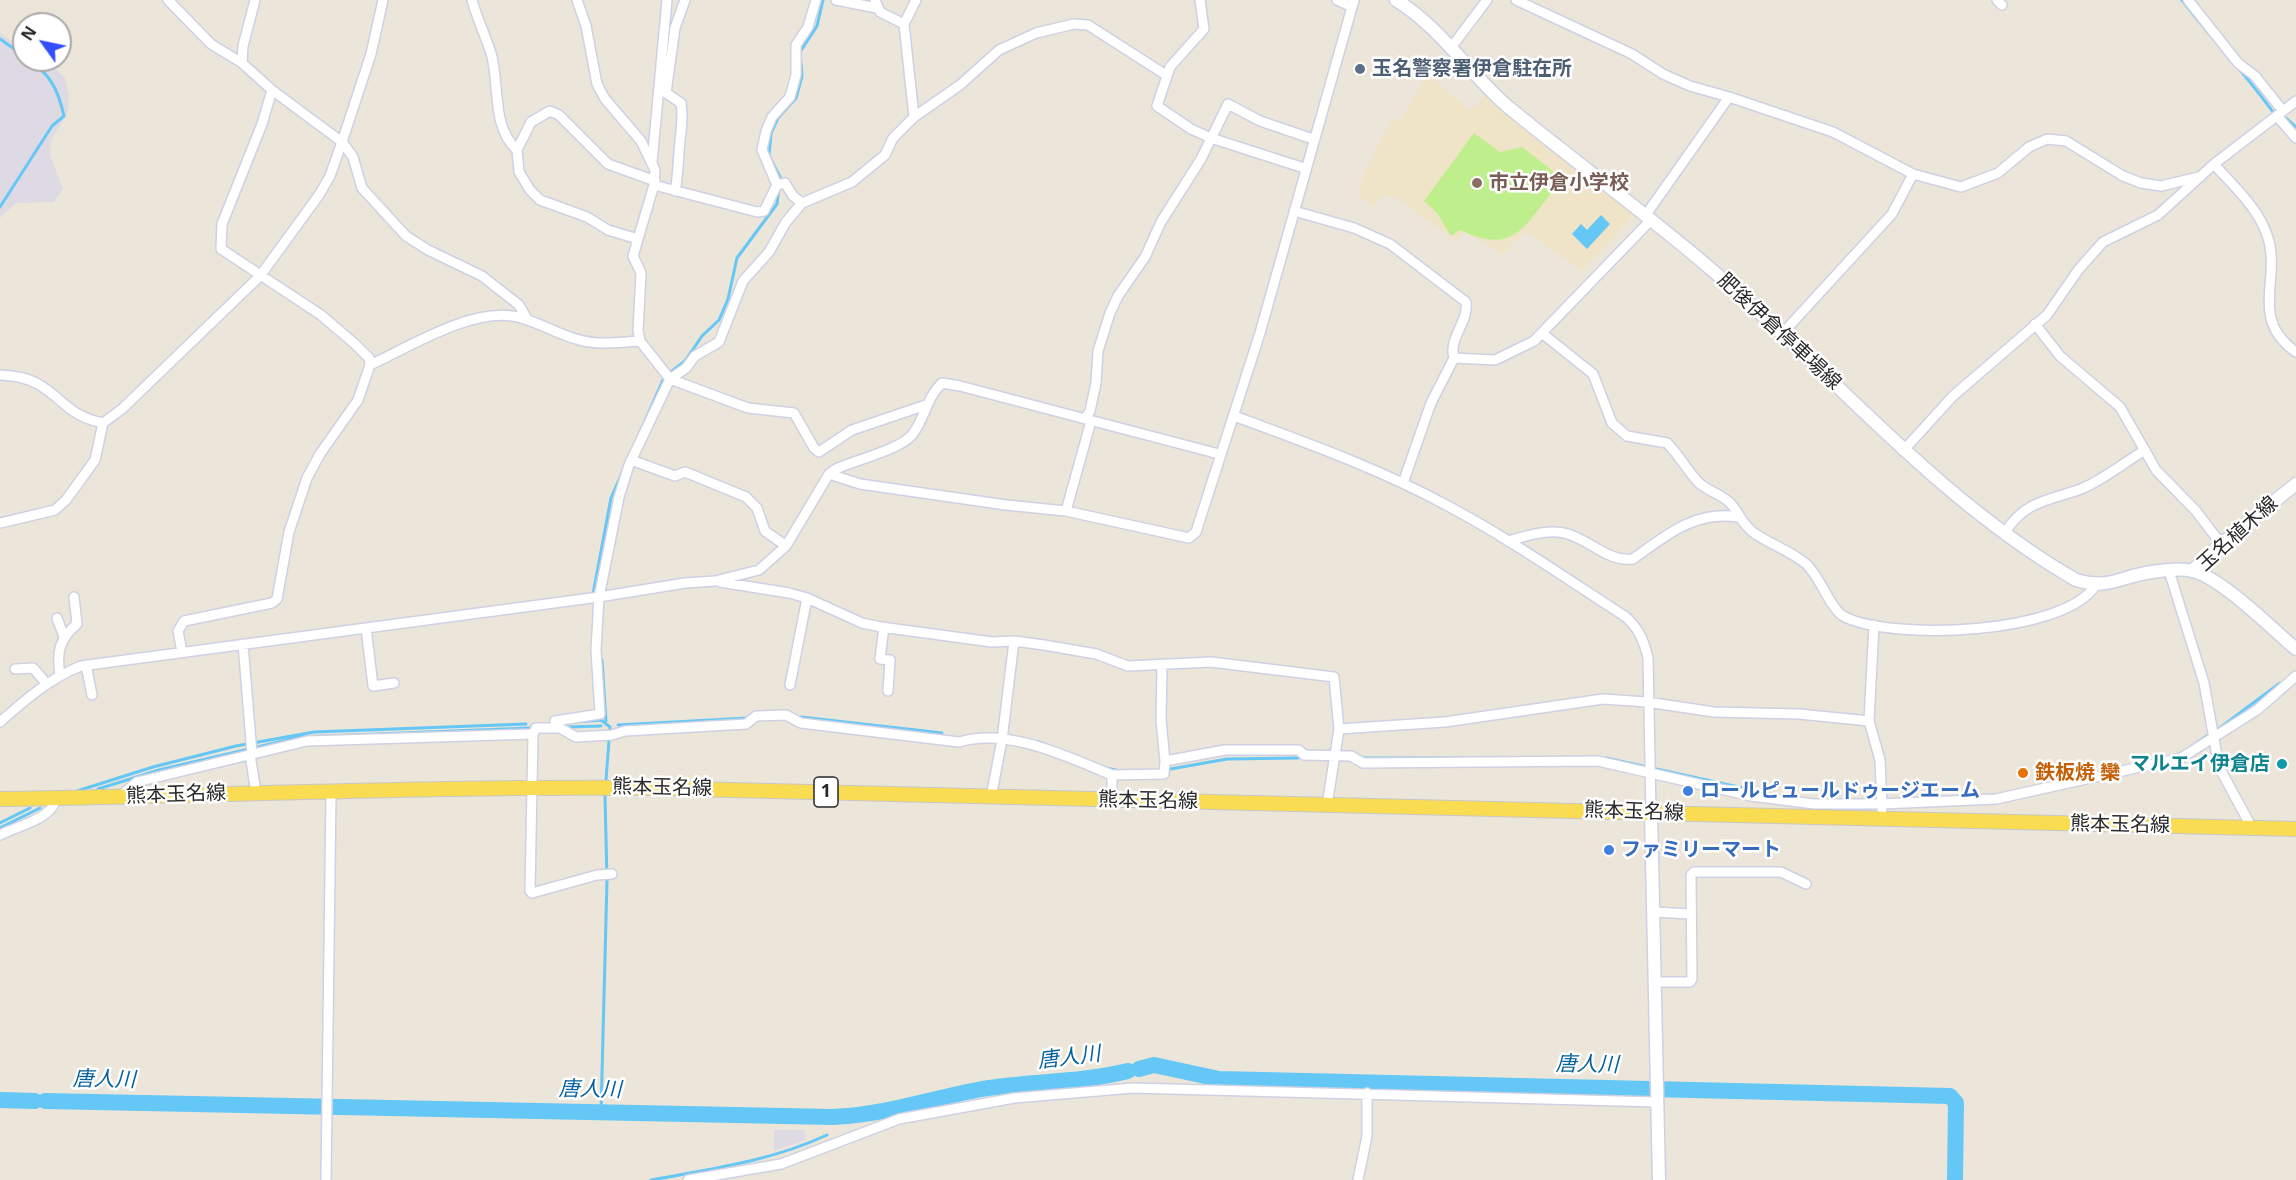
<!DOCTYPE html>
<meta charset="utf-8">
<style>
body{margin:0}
#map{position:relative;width:2296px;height:1180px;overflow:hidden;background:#ece5d9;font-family:"Open Sans",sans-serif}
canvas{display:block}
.north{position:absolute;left:12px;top:12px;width:60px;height:60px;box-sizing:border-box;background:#fff;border:2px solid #a9a9a9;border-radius:50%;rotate:303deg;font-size:16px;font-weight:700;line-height:24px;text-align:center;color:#292929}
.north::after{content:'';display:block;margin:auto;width:21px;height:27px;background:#334eff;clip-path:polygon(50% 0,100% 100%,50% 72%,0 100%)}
</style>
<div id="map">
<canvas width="2296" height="1180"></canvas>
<div class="north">N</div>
</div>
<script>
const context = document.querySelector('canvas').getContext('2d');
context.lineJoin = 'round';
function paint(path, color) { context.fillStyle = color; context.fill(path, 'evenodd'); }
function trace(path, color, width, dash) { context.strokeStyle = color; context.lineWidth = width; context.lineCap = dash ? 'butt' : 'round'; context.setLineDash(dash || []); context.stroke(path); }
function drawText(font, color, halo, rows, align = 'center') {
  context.font = font + ' "Open Sans","Noto Sans JP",sans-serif'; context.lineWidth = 5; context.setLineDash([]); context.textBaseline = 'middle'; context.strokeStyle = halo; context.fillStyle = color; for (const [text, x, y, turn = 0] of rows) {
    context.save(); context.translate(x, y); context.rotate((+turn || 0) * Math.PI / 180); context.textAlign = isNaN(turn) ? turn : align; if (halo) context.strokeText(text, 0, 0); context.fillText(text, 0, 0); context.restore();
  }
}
paint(new Path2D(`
 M0 33 24 49V60H43L51 65 65 78 69 96 68 112 51 141 50 155 63 189 54 202 16 203 0 218Z
 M774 1130H805V1140L774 1151Z`), '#dedae4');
paint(new Path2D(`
 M1428 74 1471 111 1486 93 1633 216 1583 271 1526 232 1503 255 1465 232 1455 240 1398 199 1382 195 1374 207 1358 196 1365 171 1392 118 1400 120Z`), '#efe4c7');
paint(new Path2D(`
 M1474 133 1500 152 1522 147 1553 171 1556 187C1524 226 1515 256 1460 230L1451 236 1437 213 1424 201Z`), '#bfef8c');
paint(new Path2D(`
 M1601 215 1610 224 1587 249 1572 234 1581 224 1587 230Z`), '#64c7f6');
trace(new Path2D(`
 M2182 0C2211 38 2245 73 2273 112
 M0 39 24 56
 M2286 118 2296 127
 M0 207 52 126 64 116C58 90 51 75 29 60
 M672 371 685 361 702 336 719 320 728 299 737 258 777 204 780 177 769 156 771 133 778 118 796 98 802 76 800 52 817 26 823 0
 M593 594 611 498 663 380
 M602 660 606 721
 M801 717 942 733
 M575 722 601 720 610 727 606 780
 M618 725 748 718
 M568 727 601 726
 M2217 730 2280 683
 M1039 742 1052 747
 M2195 744 2211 733
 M1361 758H1461
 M1606 758 1775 795
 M1106 768 1120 771
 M1165 770 1227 759 1298 758
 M98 789 159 770 300 737 530 728
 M77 791 153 767 236 746 314 732 526 724
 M0 823 30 808
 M0 828 40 808
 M601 1113 607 880 605 796
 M832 1121 833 1117
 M651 1180C712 1169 771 1161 827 1135`), '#64c7f6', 3);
trace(new Path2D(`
 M1139 1069 1154 1065 1219 1079 1950 1096 1956 1103 1955 1180
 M0 1100 35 1101
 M45 1101 833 1117C884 1115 932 1098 982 1089 1031 1081 1080 1083 1128 1071`), '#64c7f6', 16);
const street = new Path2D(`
 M168 0 211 44 242 63 272 90 342 142 353 157 362 188 406 236 428 250 482 276 519 305 527 319
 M472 0C477 18 485 35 491 53 500 83 491 127 517 150
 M577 0 586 26 597 84 605 99 641 141 655 170 654 185 633 256 641 273 638 331 640 341 670 379 748 408 794 413 814 448 819 452 852 430 926 405
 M836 0 877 8
 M875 0 880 12 904 24
 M1200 0 1204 29 1170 67 1157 106 1191 129 1211 138 1304 168
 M1337 0 1352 7
 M1516 0 1632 54 1663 74 1690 86 1729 97
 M1997 0 2002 5
 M2188 0 2238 63 2255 76 2283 111
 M1450 49 1487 0
 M242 63 243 46 255 0
 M2277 116 2296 138
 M914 117 904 24 916 0
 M652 162 667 0
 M2214 164C2234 187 2259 208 2268 238 2281 280 2249 319 2296 352
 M654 185 757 212 764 211 777 185
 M777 185 762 150 766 131 772 117 790 97 796 75V45L808 27 816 0
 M777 185 785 183 793 196 802 203
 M675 191C678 177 678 166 679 152 680 133 684 123 681 103L666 93 675 28 685 0
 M1294 211 1354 228 1390 244 1466 302C1469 322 1448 338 1454 358L1431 403 1403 483
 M1645 216 1729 97 1833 132 1913 174 1961 187 1998 173 2029 147 2047 139 2066 141 2123 176 2141 183 2161 186 2199 177
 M638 239 608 230 587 217 540 200 530 190 519 172 517 150 531 122 550 111 559 115 608 164 655 181
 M2035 324 2060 356 2120 407 2156 470 2196 511 2221 544
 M1543 334 1593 374 1612 423 1627 436 1667 443C1679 455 1687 470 1698 482 1708 492 1723 494 1732 505 1740 515 1741 523 1754 533 1770 544 1790 551 1805 563 1820 575 1830 610 1845 617 1894 641 2064 634 2095 586
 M1781 335 1892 214 1913 174
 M1454 358 1495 360 1534 341 1650 221
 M370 365C409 347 468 310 512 316 534 319 554 333 576 339 597 346 619 342 640 341
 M0 375C13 376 26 377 38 384 64 399 68 416 103 423
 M1234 416C1307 443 1380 469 1448 506 1510 539 1567 579 1626 617 1639 629 1644 641 1648 658L1651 812
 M1085 419 1090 411 1096 383 1098 351 1110 313 1118 296 1145 257 1161 222 1201 159 1228 104 1260 121 1313 139
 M1903 451 1953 396 2047 315 2079 269 2103 242 2158 215 2214 164 2296 101
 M631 460 675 476 685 472 746 497 757 508 765 531 786 546
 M829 474 860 484 1006 505 1066 511 1189 538 1196 532 1260 333 1354 0
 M1066 511 1091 421
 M0 523 55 510 66 500 95 460 103 423 122 409 260 276 319 195 330 176 342 142 371 54 383 0
 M2006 531C2025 501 2050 500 2081 489 2103 480 2125 462 2145 450
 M1508 541C1526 536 1550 528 1568 534 1591 541 1608 562 1633 559 1665 536 1695 510 1738 517
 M2169 571 2204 683 2219 767 2252 828
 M720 582 789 593 807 598 862 623 881 627 992 642 1014 641 1044 645 1096 654 1128 666 1211 662 1334 677 1339 729 1327 805
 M57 618 64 637
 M1874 625 1869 721 1880 760 1882 810
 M884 627 880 659 890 660 888 691
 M366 628 373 686 394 683
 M243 644 252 754
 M182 652 178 631 184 621 272 603 277 599 289 532 307 478 320 454 358 400 370 365 369 358 356 345 321 315 221 249 222 224 262 124 272 90
 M86 665 92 695
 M1162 666 1161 720 1165 761
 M15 669 33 668 47 684
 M60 675C56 652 60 638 77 624L74 597
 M790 685 807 598
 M0 722C25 700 50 678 81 666L599 597 685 583 715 581 759 570 786 546 829 474 836 469C855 460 899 450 912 435 925 419 926 398 942 383L960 386 1219 454
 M555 728V721L600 714 596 650 599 597 619 497 629 465 670 379 686 368 695 356 719 342 743 281 769 252 786 222 802 203 852 182 885 155 893 138 914 117 960 85 999 50 1036 33 1074 24 1088 25 1166 75
 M1339 729 1445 722 1603 699 1647 702 1714 712 1799 714 1869 721
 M533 734 530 891 532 893 597 875 612 874
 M250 754 256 793
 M1112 775V800
 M119 797 137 782 307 741 533 734 536 728H560L576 737 612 735 625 731 746 724 756 716 786 715 801 723 959 742C1007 727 1068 757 1112 775L1164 774 1165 761 1225 750H1299L1304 755 1351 756 1363 763 1598 761 1751 796 1814 804H1881L1996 799 2181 758 2257 710 2296 676
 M991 797 1002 740 1014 641
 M0 835C17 826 53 819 56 798
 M1653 912 1691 914
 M1655 982H1690L1692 979 1691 875 1694 872H1781L1806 884
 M326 1180 331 793
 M688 1180 781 1164 899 1119 1014 1098 1133 1088 1657 1102
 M1358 1180 1367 1136V1093`);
const secondary = new Path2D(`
 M1396 0C1439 26 1469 73 1507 106 1575 162 1646 213 1712 270 1833 374 1936 499 2076 580 2111 590 2120 576 2152 572 2164 570 2181 568 2193 571 2223 579 2271 628 2296 649
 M2192 571 2221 544 2296 484
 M1651 812 1659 1180`);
const primary = new Path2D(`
 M0 799C217 796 434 786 651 788L2296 829`);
trace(street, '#ced1e3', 12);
trace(secondary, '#ced1e3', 15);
trace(primary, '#c7c7c7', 16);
trace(street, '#fff', 9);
trace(secondary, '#fff', 12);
trace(primary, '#f9dc51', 14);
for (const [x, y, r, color] of [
 [1360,69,6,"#5c6f8a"],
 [1477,183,6,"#8d6e63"],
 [2282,764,6,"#0f9aa8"],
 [2023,773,6,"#e8710a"],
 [1688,791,6,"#3f7fe0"],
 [1609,850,6,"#3f7fe0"]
]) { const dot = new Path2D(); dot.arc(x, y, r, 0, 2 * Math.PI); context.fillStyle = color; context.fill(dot); trace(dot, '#fff', 2); }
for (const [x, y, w] of [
 [826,792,24]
]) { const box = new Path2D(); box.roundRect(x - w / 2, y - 15, w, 30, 4.5); context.fillStyle = '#fff'; context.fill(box); trace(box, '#292929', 1.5); }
drawText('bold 18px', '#292929', null, [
 ["1",826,792]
]);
drawText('bold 20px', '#4e5e75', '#fff', [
 ["玉名警察署伊倉駐在所",1372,69]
], 'left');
drawText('bold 20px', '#785e54', '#fff', [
 ["市立伊倉小学校",1489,183]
], 'left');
drawText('20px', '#292929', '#fff', [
 ["肥後伊倉停車場線",1779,332,43],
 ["玉名植木線",2238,534,-42],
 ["熊本玉名線",662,788,1],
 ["熊本玉名線",176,795,-2],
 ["熊本玉名線",1148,801,1],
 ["熊本玉名線",1634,812,2],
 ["熊本玉名線",2120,825,1]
]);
drawText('bold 20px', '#0d838f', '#fff', [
 ["マルエイ伊倉店",2270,764]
], 'right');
drawText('bold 20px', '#c56008', '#fff', [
 ["鉄板焼 欒",2035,773]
], 'left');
drawText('bold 20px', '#366cbe', '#fff', [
 ["ロールピュールドゥージエーム",1700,791],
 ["ファミリーマート",1621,850]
], 'left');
drawText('italic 21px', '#0562a0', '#fff', [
 ["唐人川",1069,1058,-7],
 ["唐人川",1587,1065,1],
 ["唐人川",104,1080,1],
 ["唐人川",590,1090,1]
]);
</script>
